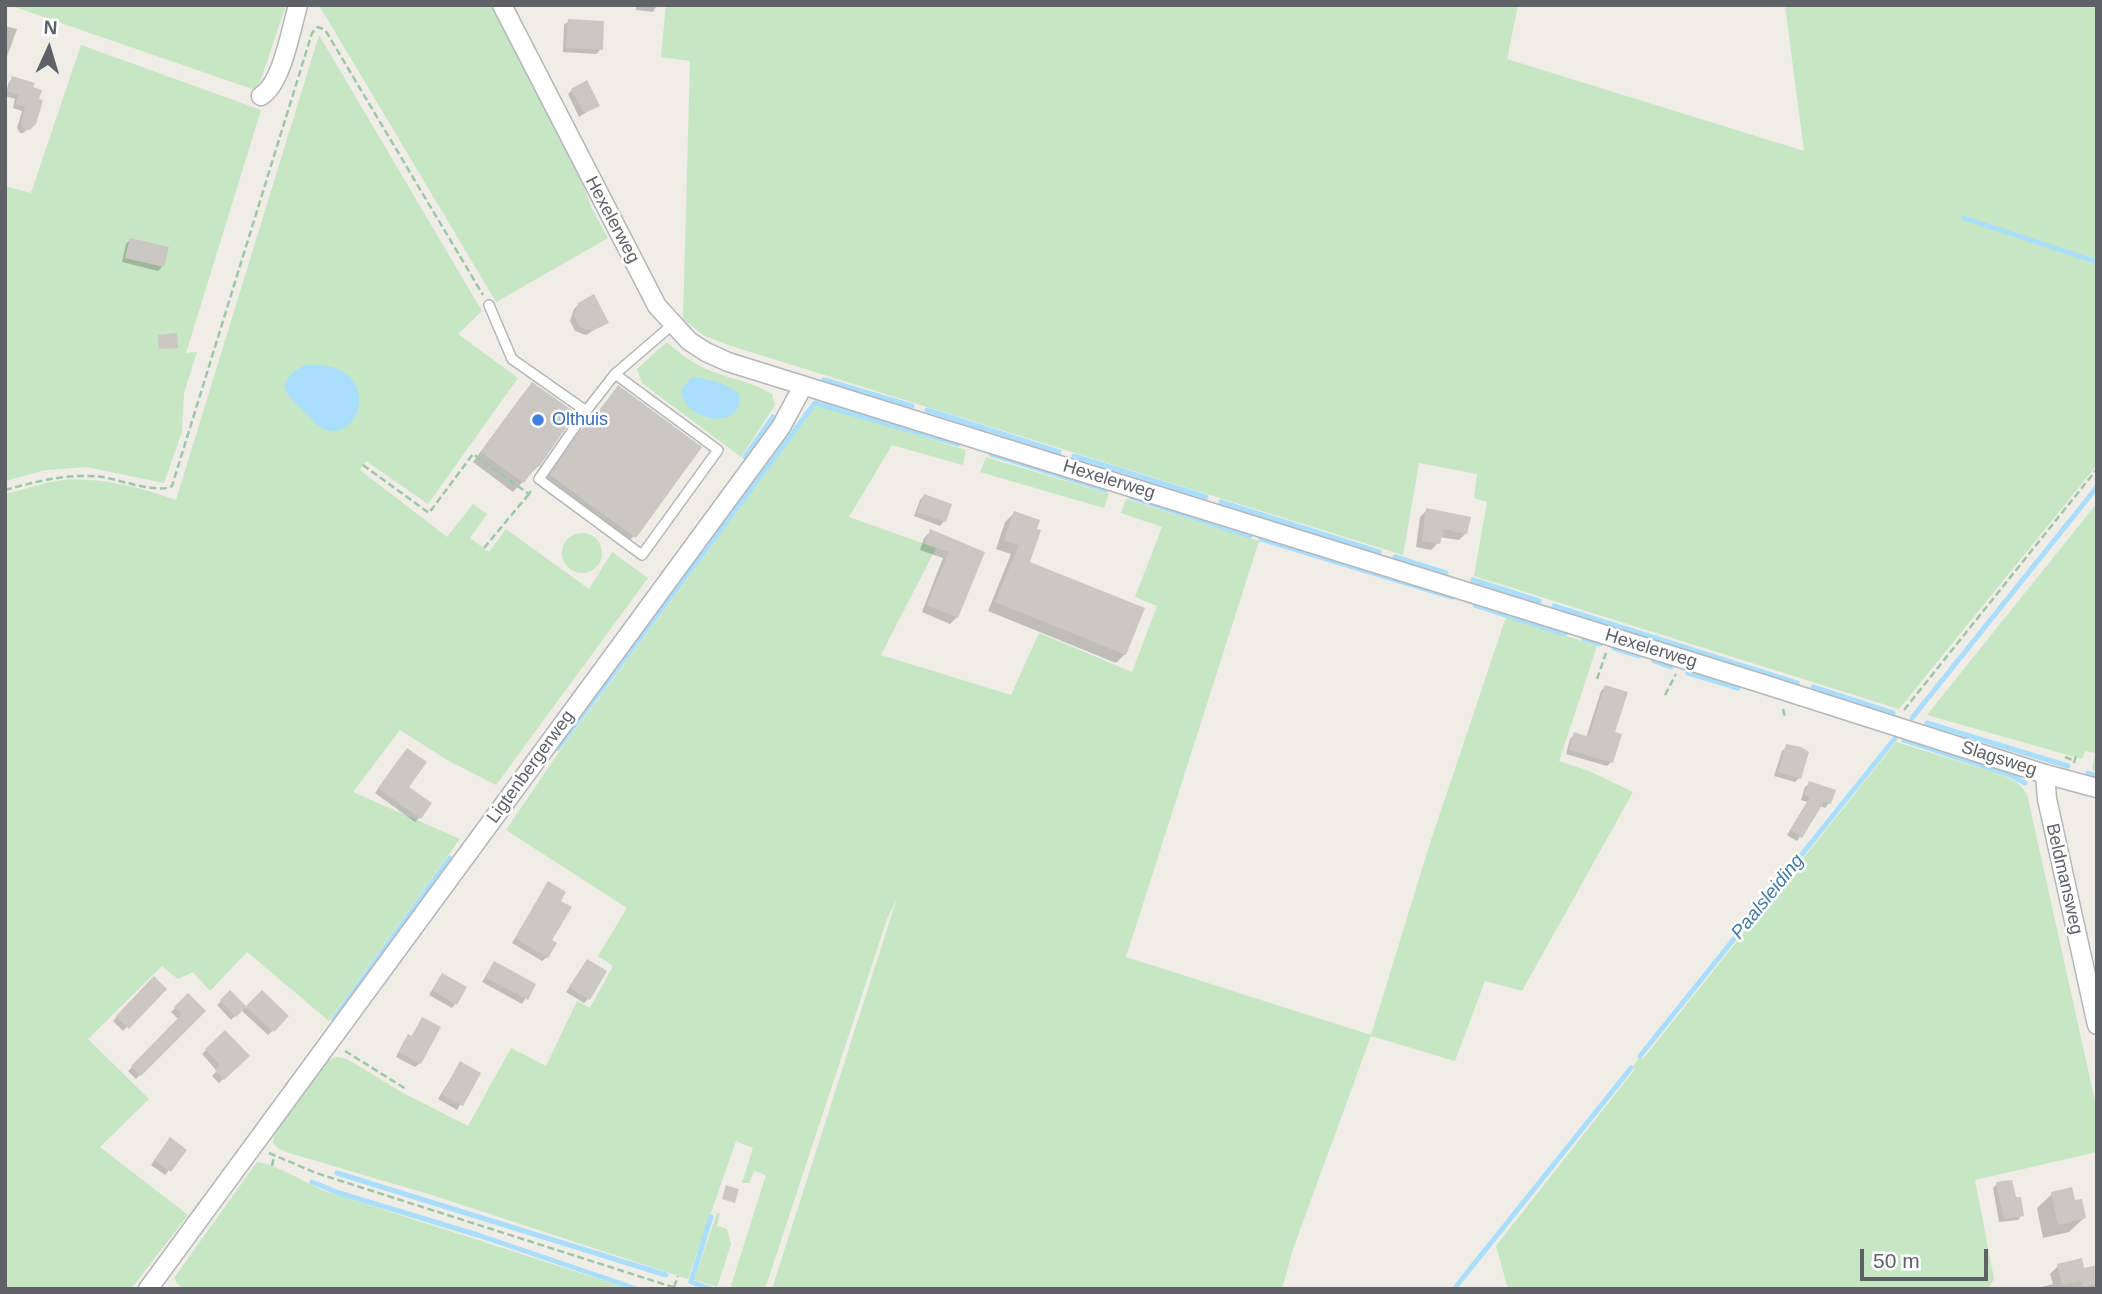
<!DOCTYPE html>
<style>
body{margin:0}
#map{position:relative;width:2102px;height:1294px;overflow:hidden;background:#efede6;font-family:Helvetica,sans-serif}
canvas{display:block}
.frame{position:absolute;inset:0;border:7px solid #5e6266;pointer-events:none}
.north{position:absolute;left:14px;top:14px;width:70px;height:70px;-webkit-text-stroke:5px #fff;paint-order:stroke;rotate:4deg;font-size:19px;font-weight:700;line-height:28px;text-align:center;color:#5e6266}
.north::after{content:'';display:block;margin:auto;width:24px;height:32px;background:#5e6266;clip-path:polygon(50% 0,100% 100%,50% 72%,0 100%)}
.scale{position:absolute;left:1860px;top:1249px;width:128px;height:32px;box-sizing:border-box;border:4px solid #5e6266;border-top:0;padding-left:9px;font-size:21px;line-height:24px;white-space:nowrap;color:#5e6266;-webkit-text-stroke:5px #fff;paint-order:stroke}
</style>
<div id="map">
<canvas width="2102" height="1294"></canvas>
<div class="frame"></div>
<div class="north">N</div>
<div class="scale">50 m</div>
</div>
<script>
const context = document.querySelector('canvas').getContext('2d');
context.lineJoin = 'round';
function paint(path, color) { context.fillStyle = color; context.fill(path, 'evenodd'); }
function trace(path, color, width, dash) { context.strokeStyle = color; context.lineWidth = width; context.lineCap = dash ? 'butt' : 'round'; context.setLineDash(dash || []); context.stroke(path); }
function drawText(font, color, halo, rows, align = 'center') {
  context.font = font + ' Helvetica,sans-serif'; context.lineWidth = 5; context.setLineDash([]); context.textBaseline = 'middle'; context.strokeStyle = halo; context.fillStyle = color; for (const [text, x, y, turn = 0] of rows) {
    context.save(); context.translate(x, y); context.rotate((+turn || 0) * Math.PI / 180); context.textAlign = isNaN(turn) ? turn : align; if (halo) context.strokeText(text, 0, 0); context.fillText(text, 0, 0); context.restore();
  }
}
paint(new Path2D(`
 M9 5H286L258 88 252 89Z
 M319 5H492L583 185 592 209 608 238 496 302Z
 M666 5H1518L1507 59 1804 151 1785 5H2097V465L1899 709 1474 576 1487 502 1474 498 1477 474 1419 463 1403 555 728 345 703 335 683 319 690 61 661 57Z
 M319 35 482 311 458 334 518 378 428 504 366 461 360 470 447 537 473 504 487 514 470 538 489 552 506 529 589 589 612 552 648 578 496 785 449 761 400 730 353 792 460 839 329 1021 247 952 210 991 193 972 178 979 162 966 88 1039 149 1099 100 1147 188 1215 131 1289H5V494C24 490 44 482 64 480 100 477 143 488 176 500Z
 M81 45 261 110 186 353 197 352 184 393 182 432 164 483 86 467 46 470 5 481V186L31 193Z
 M667 342C683 357 698 367 719 374 737 380 756 384 772 394L775 405 741 457 642 383 637 369Z
 M817 404 966 450 963 465 892 445 849 517 936 548 881 655 1011 695 1039 633 1132 672 1157 606 1135 597 1162 527 1121 513 1126 499 1259 541 1126 957 1371 1035 1430 843 1506 617 1597 646 1559 761 1589 771 1633 792 1522 991 1485 981 1455 1061 1371 1036 1293 1249 1282 1289H772L897 898 887 919 765 1289H730L766 1175 754 1171 749 1183H742L753 1148 736 1141 688 1279 432 1195 289 1153 279 1149 273 1143 276 1128 327 1061 337 1057 347 1059 403 1093 468 1126 511 1048 546 1066 577 1001 590 1008 613 966 598 956 627 908 506 830 559 752Z
 M986 457 1109 494 1104 508 980 472Z
 M2097 503V771L2092 770 2095 753 2085 751 2082 759 1927 715Z
 M562 553a20 20 0 1 1 40 0a20 20 0 1 1-40 0Z
 M1896 742 2003 775 2018 783 2027 794 2097 1110V1152L1975 1180 1994 1279 1990 1285 1991 1289H1508L1496 1246 1635 1069 1633 1066 1640 1057 1643 1059Z
 M257 1162C276 1164 305 1183 325 1191L630 1289H181L174 1278Z
 M717 1213 720 1214 717 1226 727 1229 731 1244 717 1287 694 1280Z`), '#c6e6c4');
paint(new Path2D(`
 M306 365C385 360 363 445 324 429 316 426 312 419 307 414 297 404 288 399 284 385 290 374 295 370 306 365Z
 M692 377C708 378 727 384 739 394 746 432 683 422 681 390Z`), '#a9defc');
paint(new Path2D(`
 M636 5H657L653 12 636 10Z
 M569 21 601 49 596 54 563 52 564 25Z
 M5 26 17 29 5 62Z
 M13 78 31 89 34 124 23 133H20L17 128 22 111 13 108 15 99 5 96 9 82Z
 M572 90 598 105 579 117 568 94Z
 M130 240 162 267 158 271 122 262 126 244Z
 M579 304 607 322 586 335 575 331 570 321 574 309Z
 M532 384 538 466 513 492 473 462 523 394Z
 M618 387 634 536 625 546 542 485 579 432 589 423Z
 M924 496 944 521 940 526 914 516 920 500Z
 M1427 510 1466 533 1459 540 1439 537 1438 543 1431 550 1416 547 1420 517Z
 M1014 513 1028 563 1125 654 1116 663 988 611 1011 554 996 549 1005 522Z
 M931 531 983 553 957 617 950 624 922 612 943 558 920 550 924 538Z
 M1605 687 1613 733 1611 762 1607 766 1566 754 1570 739 1575 734 1586 738 1601 691Z
 M1787 746 1799 778 1795 782 1774 776 1782 751Z
 M403 755 407 787 420 817 415 822 375 793Z
 M1810 783 1829 803 1825 808 1820 806 1797 841 1787 835 1807 802 1801 800 1805 787Z
 M548 883 558 901 547 957 542 961 512 943Z
 M587 961 589 998 584 1003 566 992Z
 M494 963 534 985 522 1004 482 982Z
 M442 975 456 1003 452 1008 429 995Z
 M154 978 165 989 123 1031 113 1021Z
 M230 992 246 1008 262 992 287 1016 268 1035 241 1010 231 1020 217 1005Z
 M188 996 203 1011 136 1079 128 1071 179 1020 171 1012Z
 M422 1019 420 1063 415 1067 396 1057 404 1041 411 1037Z
 M225 1032 247 1056 219 1083 212 1076 217 1071 202 1054Z
 M460 1063 479 1074 457 1110 438 1099Z
 M166 1144 185 1150 165 1175 151 1165Z
 M1997 1184 2014 1199 2022 1215 2018 1220 1999 1222 1993 1188Z
 M2052 1194 2084 1218 2069 1232 2043 1238 2037 1208Z
 M2058 1266 2082 1270 2097 1267V1289H2033L2053 1284 2050 1274Z`), '#0003');
trace(new Path2D(`
 M1964 218 2097 262
 M824 380 912 406
 M927 410 1059 452
 M991 454 1106 490
 M1074 456 1206 497
 M745 457 773 417
 M1131 497 1250 536
 M1221 502 1379 552
 M1261 539 1452 597
 M1395 557 1446 573
 M1473 580 1539 601
 M1475 605 1565 634
 M1554 606 1797 683
 M1584 639 1600 644
 M1614 648 1639 656
 M1654 661 1671 667
 M1688 673 1738 688
 M1813 687 1893 713
 M1912 718 2097 487
 M1927 723 2068 766
 M1904 740 2008 774 2025 783
 M558 748 815 403 958 444
 M2088 773 2097 776
 M334 1019 450 858
 M1640 1056 1896 737
 M337 1173 666 1275
 M312 1182 339 1193 478 1235 637 1289
 M711 1289 691 1282 711 1217
 M1454 1289 1631 1068`), '#a9defc', 5);
paint(new Path2D(`
 M568 19 604 21 603 50 566 48Z
 M12 76 35 83 33 87 42 90 39 99 43 100 36 124 30 130 24 129 21 124 25 107 16 104 19 95 7 91Z
 M587 80 600 106 584 113 571 89Z
 M130 238 169 247 164 267 125 258Z
 M594 294 609 323 592 331 579 327 574 316 578 303Z
 M177 333 178 348 159 349 158 335Z
 M532 382 576 413 539 467 537 465 524 483 481 452Z
 M618 385 702 447 636 538 550 475 588 420 591 422Z
 M924 494 952 504 946 522 917 512Z
 M1426 508 1471 517 1467 534 1443 529 1440 544 1422 541Z
 M1014 511 1040 520 1037 529 1041 530 1030 562 1145 608 1126 655 995 602 1019 545 1004 540Z
 M930 529 985 552 958 618 927 605 949 552 925 544Z
 M1605 685 1628 692 1615 732 1622 734 1613 763 1569 750 1574 732 1589 737Z
 M1786 744 1801 747 1809 752 1801 779 1778 772Z
 M407 748 427 762 409 787 432 803 421 819 378 788Z
 M1809 781 1836 790 1831 804 1824 802 1802 838 1790 830 1810 797 1804 795Z
 M548 881 566 892 561 901 572 907 552 940 557 943 548 958 515 938Z
 M587 959 607 971 590 1000 569 987Z
 M494 961 536 984 528 1000 485 977Z
 M442 973 467 987 457 1005 432 990Z
 M154 976 167 989 129 1029 116 1016Z
 M230 990 246 1006 262 990 289 1016 274 1032 246 1007 236 1017 220 1000Z
 M188 993 206 1011 141 1076 131 1066 182 1014 174 1007Z
 M422 1017 441 1027 421 1064 399 1052 408 1034 412 1036Z
 M225 1030 250 1056 224 1080 215 1070 220 1065 205 1049Z
 M460 1061 481 1073 463 1106 442 1095Z
 M170 1137 187 1150 171 1172 154 1160Z
 M2012 1180 2016 1197H2021L2024 1216 2004 1219 1996 1182Z
 M726 1185 739 1189 735 1203 722 1199Z
 M2072 1187 2075 1200 2082 1199 2086 1218 2058 1225 2051 1192Z
 M2082 1258 2084 1268 2097 1265V1284L2083 1287 2081 1281 2062 1285 2057 1264Z`), '#cbc7c3');
const service = new Path2D(`
 M489 305 512 359 586 411 615 374 672 325
 M586 411 539 479 642 555 718 450 615 374`);
const minor = new Path2D(`
 M502 5 657 306 689 341 706 352 728 362 1757 682 2045 774 2097 788
 M261 96C282 84 291 29 298 5
 M2045 774 2047 799 2097 1025
 M148 1289 781 427 803 386`);
trace(service, '#b3b7ba', 12);
trace(minor, '#b3b7ba', 21);
trace(new Path2D(`
 M363 465 429 513 473 454 529 494 531 491
 M5 490C38 481 68 473 103 477 119 480 159 494 172 486L312 33 318 27 325 30 327 33 483 295
 M484 548 529 494
 M1597 679 1606 653
 M1665 695 1676 674
 M1783 709 1785 717
 M1904 710 2097 469
 M2065 757 2075 761
 M2074 763 2076 756
 M345 1051 406 1089
 M269 1153 316 1173 679 1289
 M272 1166 274 1156
 M674 1287 678 1276`), '#9dc7a6', 2.5, [7, 3.5]);
trace(service, '#fff', 9);
trace(minor, '#fff', 18);
for (const [x, y, r, color] of [
 [538,420,7,"#3f7fe0"]
]) { const dot = new Path2D(); dot.arc(x, y, r, 0, 2 * Math.PI); context.fillStyle = color; context.fill(dot); trace(dot, '#fff', 2.5); }
drawText('18px', '#5e6266', '#fff', [
 ["Hexelerweg",612,220,62],
 ["Hexelerweg",1109,480,17],
 ["Hexelerweg",1651,649,17],
 ["Slagsweg",1999,759,18],
 ["Ligtenbergerweg",531,767,-54],
 ["Beldmansweg",2064,879,77]
]);
drawText('18px', '#366cbe', '#fff', [
 ["Olthuis",552,420]
], 'left');
drawText('italic 19px', '#427aa6', '#fff', [
 ["Paalsleiding",1768,897,-51]
]);
</script>
